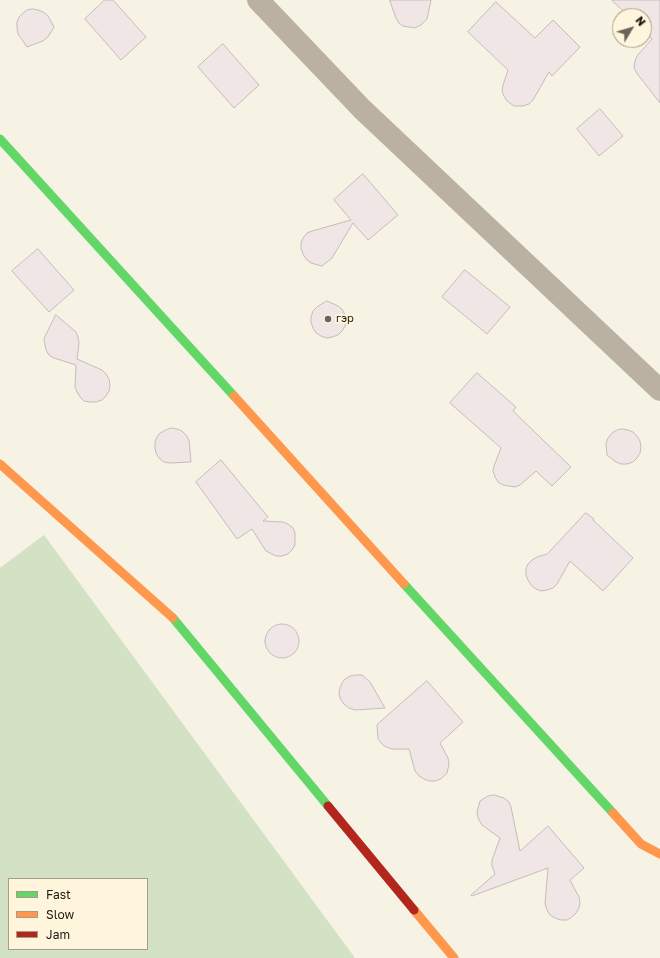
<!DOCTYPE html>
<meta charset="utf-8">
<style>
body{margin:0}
#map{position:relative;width:660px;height:958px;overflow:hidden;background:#f6f2e4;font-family:"Golos Text",sans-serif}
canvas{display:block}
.legend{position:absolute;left:8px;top:878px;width:140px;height:72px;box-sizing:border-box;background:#fef5dc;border:1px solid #a49d8a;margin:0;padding:5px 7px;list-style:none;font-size:12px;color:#1d190e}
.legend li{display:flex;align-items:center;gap:8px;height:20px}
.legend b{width:20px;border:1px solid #a49d8a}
.north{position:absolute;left:612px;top:8px;width:40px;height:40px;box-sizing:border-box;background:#fef5dc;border:1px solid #a49d8a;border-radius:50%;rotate:52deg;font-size:11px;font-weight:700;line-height:16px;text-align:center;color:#1d190e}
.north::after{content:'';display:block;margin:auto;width:14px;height:18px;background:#696559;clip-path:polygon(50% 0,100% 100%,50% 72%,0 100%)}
</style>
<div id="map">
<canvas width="660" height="958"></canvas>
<ul class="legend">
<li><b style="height:5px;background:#63d668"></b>Fast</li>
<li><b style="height:5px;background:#ff974d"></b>Slow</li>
<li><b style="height:5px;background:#b3261e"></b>Jam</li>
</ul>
<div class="north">N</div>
</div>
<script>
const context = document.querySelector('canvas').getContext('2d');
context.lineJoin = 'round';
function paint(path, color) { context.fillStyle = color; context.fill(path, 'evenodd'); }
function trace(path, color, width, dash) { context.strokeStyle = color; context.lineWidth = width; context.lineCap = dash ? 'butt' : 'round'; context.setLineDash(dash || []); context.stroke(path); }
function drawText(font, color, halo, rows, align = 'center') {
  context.font = font + ' "Golos Text",sans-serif'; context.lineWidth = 4; context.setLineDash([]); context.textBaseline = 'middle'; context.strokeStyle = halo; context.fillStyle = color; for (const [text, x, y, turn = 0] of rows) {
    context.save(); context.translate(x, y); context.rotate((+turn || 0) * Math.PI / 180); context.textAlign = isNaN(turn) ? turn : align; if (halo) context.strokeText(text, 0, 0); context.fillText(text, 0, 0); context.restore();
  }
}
paint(new Path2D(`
 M44 535 355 958H0V568ZM9 879H147V949H9Z`), '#d3e1c5');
const building = new Path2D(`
 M105 0H113L146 37 121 60 85 19Z
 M390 0H431L427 19 421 25 415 28 403 26 399 23 396 18Z
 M612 0H660V103L636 72 634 67 635 61 637 56 652 39 644 31V16H629Z
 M496 2 535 38 553 20 580 47 552 76 549 72 533 100 529 104 523 106H514L507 101 504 96 502 91 503 85 508 70 468 32Z
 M33 9 38 10 43 12 48 16 54 27 48 37 43 41 27 47 18 34 17 28V22L19 17 23 13 27 10Z
 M223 44 259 85 234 108 198 67Z
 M600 109 623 136 599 156 577 129Z
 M363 174 398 215 368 240 353 223 332 258 322 266 311 263 306 259 303 254 301 248V243L303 238 307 233 312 231 351 220 334 200Z
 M38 249 74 290 49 312 12 271Z
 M465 270 510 307 487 334 442 297Z
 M327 301 338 306 342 309 345 315 346 321 345 326 342 331 338 335 332 337 327 338 321 336 316 333 313 328 311 322V317L313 311 317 307Z
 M56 315 76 332 78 337 79 343 77 359 102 370 106 374 109 379 110 385 109 391 106 396 102 400 96 402H90L84 401 80 397 77 392 75 387 76 365 54 358 49 355 46 350 44 339Z
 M477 373 516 407 513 411 571 467 552 486 536 471 520 485 515 487 503 485 498 482 495 477 493 471 494 466 501 448 450 403Z
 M171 428 177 429 182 431 186 435 189 440 191 462 170 463 164 462 159 458 156 453 155 448V442L157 437 160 433 166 430Z
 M623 429 628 430 633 432 637 436 640 441 641 447 640 453 637 458 633 462 627 464H621L616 462 607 455 606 443 608 438 612 433 617 430Z
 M221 460 268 517 263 521 283 522 288 524 293 528 295 533V545L292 550 288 554 282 556H276L266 551 252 529 237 539 196 482Z
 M586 513 594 519 593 520 633 558 603 591 570 561 557 584 553 588 547 590 541 591 536 589 531 585 528 580 526 575V569L528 564 532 560 537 557 547 554Z
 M265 641a17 17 0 1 1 34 0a17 17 0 1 1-34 0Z
 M356 675H362L370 682 385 708 355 710 349 708 344 704 341 700 339 694 340 688 342 683 345 679 350 676Z
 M427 681 463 722 440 743 448 758 449 764 447 773 441 779 435 781H429L424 779 419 776 415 771 409 749H392L386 747 382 744 378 739 377 725Z
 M494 795 504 798 509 802 511 807 520 851 548 826 584 868 570 880 579 897 580 903 579 908 576 913 572 917 567 920H561L555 918 550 915 547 910 545 904 548 868 472 896 471 895 495 874 492 866V860L500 838 482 825 479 820 477 814 478 808 480 801 488 796Z`);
paint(building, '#f1e6e6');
trace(building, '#c3bcb9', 1);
trace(new Path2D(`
 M258 0 362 109 660 390`), '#bab1a3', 22);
trace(new Path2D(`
 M0 139 234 396
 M404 584 613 813
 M173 618 328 806`), '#63d668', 9);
trace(new Path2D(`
 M234 396 404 584
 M0 464 173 618
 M613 813 641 844 660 854
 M414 910 454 958`), '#ff974d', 9);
trace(new Path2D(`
 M328 806 414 910`), '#b3261e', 9);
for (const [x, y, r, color] of [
 [328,319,4,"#696559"]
]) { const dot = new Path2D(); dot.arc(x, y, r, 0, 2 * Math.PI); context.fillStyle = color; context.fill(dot); trace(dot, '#fef5dc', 1.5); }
drawText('11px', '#1d190e', '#fef5dc', [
 ["гэр",336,319]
], 'left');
</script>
